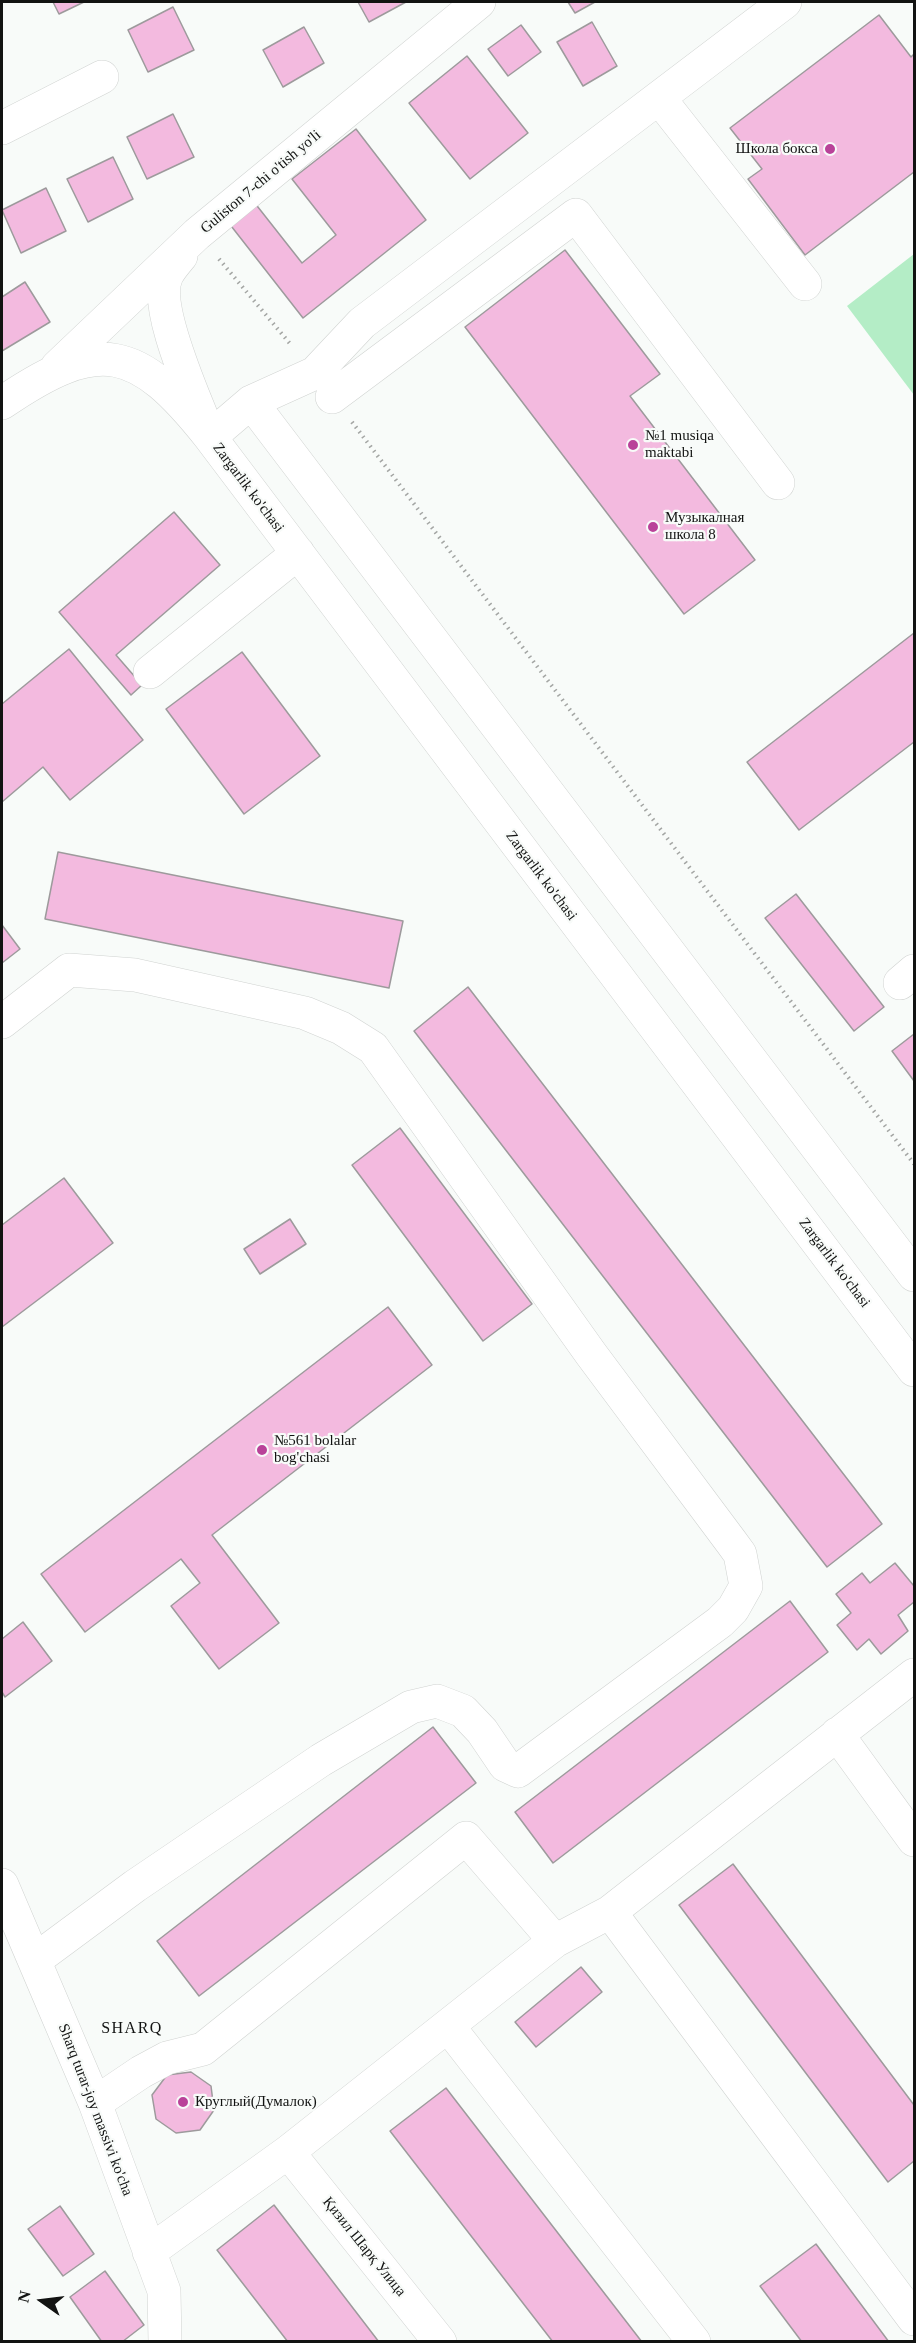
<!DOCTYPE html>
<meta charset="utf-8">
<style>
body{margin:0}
#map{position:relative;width:916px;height:2343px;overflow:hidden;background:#f8fbf9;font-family:"Times New Roman",serif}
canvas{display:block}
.frame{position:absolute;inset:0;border:3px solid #121312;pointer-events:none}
.north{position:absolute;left:12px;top:2271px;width:60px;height:60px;-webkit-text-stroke:4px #f8fbf9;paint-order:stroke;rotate:284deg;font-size:16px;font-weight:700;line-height:24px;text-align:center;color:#121312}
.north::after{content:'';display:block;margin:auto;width:21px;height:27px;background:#121312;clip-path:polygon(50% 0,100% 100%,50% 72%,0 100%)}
</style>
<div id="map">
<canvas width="916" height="2343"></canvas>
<div class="frame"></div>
<div class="north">N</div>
</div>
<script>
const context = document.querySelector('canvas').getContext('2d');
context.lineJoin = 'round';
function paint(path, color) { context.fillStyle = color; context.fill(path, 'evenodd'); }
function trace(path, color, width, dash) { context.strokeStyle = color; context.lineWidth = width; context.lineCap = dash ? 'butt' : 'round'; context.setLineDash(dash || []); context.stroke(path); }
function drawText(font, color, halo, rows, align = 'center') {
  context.font = font + ' "Times New Roman",serif'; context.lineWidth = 4.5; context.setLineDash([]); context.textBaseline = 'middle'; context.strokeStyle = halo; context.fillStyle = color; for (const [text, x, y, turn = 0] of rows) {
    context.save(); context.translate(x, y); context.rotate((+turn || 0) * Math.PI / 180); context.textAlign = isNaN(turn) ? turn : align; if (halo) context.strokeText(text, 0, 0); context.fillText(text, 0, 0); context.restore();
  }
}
paint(new Path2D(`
 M914 254V395L847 306Z`), '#b4edc6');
const building = new Path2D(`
 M53 2H84L59 14Z
 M358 2H406L369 22Z
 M568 2H595L575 13Z
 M173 7 194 50 148 72 128 30Z
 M879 15 911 57 914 54V172L805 255 748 179 762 169 730 128Z
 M592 22 617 66 583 86 557 42Z
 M521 25 541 52 508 76 488 49Z
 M304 27 324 63 283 87 263 50Z
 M467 56 528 133 470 179 409 103Z
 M173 114 194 157 147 179 127 137Z
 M356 129 426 220 303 318 228 222 254 202 302 263 336 235 292 179Z
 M113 157 133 199 88 222 67 179Z
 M46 188 66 231 21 253 2 210Z
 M565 250 660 374 630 396 755 560 684 614 465 327Z
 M25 282 50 322 2 351V297Z
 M174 512 220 565 116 655 142 685 131 695 59 612Z
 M914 633V742L799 830 747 762Z
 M69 649 143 740 70 800 43 767 2 802V704Z
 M242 652 320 756 244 814 166 709Z
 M58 852 403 921 389 988 45 919Z
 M796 894 884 1007 854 1031 765 918Z
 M2 925 20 949 2 963Z
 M468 987 882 1524 827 1567 414 1031Z
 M914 1034V1081L892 1051Z
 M400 1128 532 1304 483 1341 352 1165Z
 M64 1178 113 1243 2 1327V1225Z
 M290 1219 306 1244 260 1274 244 1249Z
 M388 1307 432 1365 212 1535 279 1623 219 1669 171 1606 200 1583 181 1559 85 1632 41 1574Z
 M895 1563 914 1586V1602L898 1615 908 1631 881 1654 869 1639 857 1650 837 1625 851 1613 836 1594 862 1573 870 1583Z
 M790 1601 828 1652 553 1863 515 1812Z
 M23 1622 52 1661 5 1697 2 1692V1639Z
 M433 1727 476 1783 199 1996 157 1941Z
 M733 1864 914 2105V2161L888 2182 679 1905Z
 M581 1967 602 1992 536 2047 515 2022Z
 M191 2072 211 2086 214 2110 200 2130 176 2133 156 2119 152 2095 167 2075Z
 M446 2088 642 2342H553L390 2131Z
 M274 2205 379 2342H288L217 2250Z
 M60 2206 94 2254 63 2276 28 2229Z
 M816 2244 889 2342H802L760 2286Z
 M105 2271 144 2325 122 2342H102L70 2297Z`);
paint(building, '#f3badf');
trace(building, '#9d9a9c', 1.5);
const minor = new Path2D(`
 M659 98 805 284
 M2 128 102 77
 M181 256C176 262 170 269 167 275 153 303 190 387 201 415
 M57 367 197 234 479 2
 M332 397 576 215 778 483
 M251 402 315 373 362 323 785 2
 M2 403C100 336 137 345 210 437L914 1370
 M210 437 251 402 914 1275
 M150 672 298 553
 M900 983 914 971
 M2 1022 69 970 135 975 305 1013 341 1028 373 1048 591 1354 732 1543 740 1554 746 1586 733 1609 720 1622 518 1771 505 1765 482 1731 463 1711 437 1701 411 1707 321 1760 135 1886 35 1960
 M837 1734 914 1840
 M2 1885 95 2103 164 2291 165 2342
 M610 1912 914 2319
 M448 2026 694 2342
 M95 2103 141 2072 167 2058 203 2049 466 1838 555 1941
 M288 2152 440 2342
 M149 2252 288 2152 555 1941 610 1912 914 1675`);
trace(minor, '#d0d3d1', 34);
trace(new Path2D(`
 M219 259 292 346
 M352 422 914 1164`), '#a4a6a4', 4, [1.5, 4.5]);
trace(minor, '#fff', 33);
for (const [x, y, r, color] of [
 [830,149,6,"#b94299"],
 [633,445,6,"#b94299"],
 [653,527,6,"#b94299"],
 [262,1450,6,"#b94299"],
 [183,2102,6,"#b94299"]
]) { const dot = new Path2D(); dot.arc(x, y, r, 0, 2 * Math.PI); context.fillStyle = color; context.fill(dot); trace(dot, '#f8fbf9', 2); }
drawText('15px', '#121312', '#f8fbf9', [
 ["Школа бокса",818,149,"right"],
 ["№1 musiqa",645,436],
 ["maktabi",645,453],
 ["Музыкалная",665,518],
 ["школа 8",665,535],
 ["№561 bolalar",274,1441],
 ["bog'chasi",274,1458],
 ["Круглый(Думалок)",195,2102]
], 'left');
drawText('15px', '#121312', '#f8fbf9', [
 ["Guliston 7-chi o'tish yo'li",261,182,-40],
 ["Zargarlik ko'chasi",248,488,53],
 ["Zargarlik ko'chasi",541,876,53],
 ["Zargarlik ko'chasi",834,1263,53],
 ["Sharq turar-joy massivi ko'cha",95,2110,69],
 ["Қизил Шарқ Улица",364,2247,51]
]);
context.letterSpacing = '1.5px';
drawText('16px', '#121312', '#f8fbf9', [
 ["SHARQ",132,2029]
]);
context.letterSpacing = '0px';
</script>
